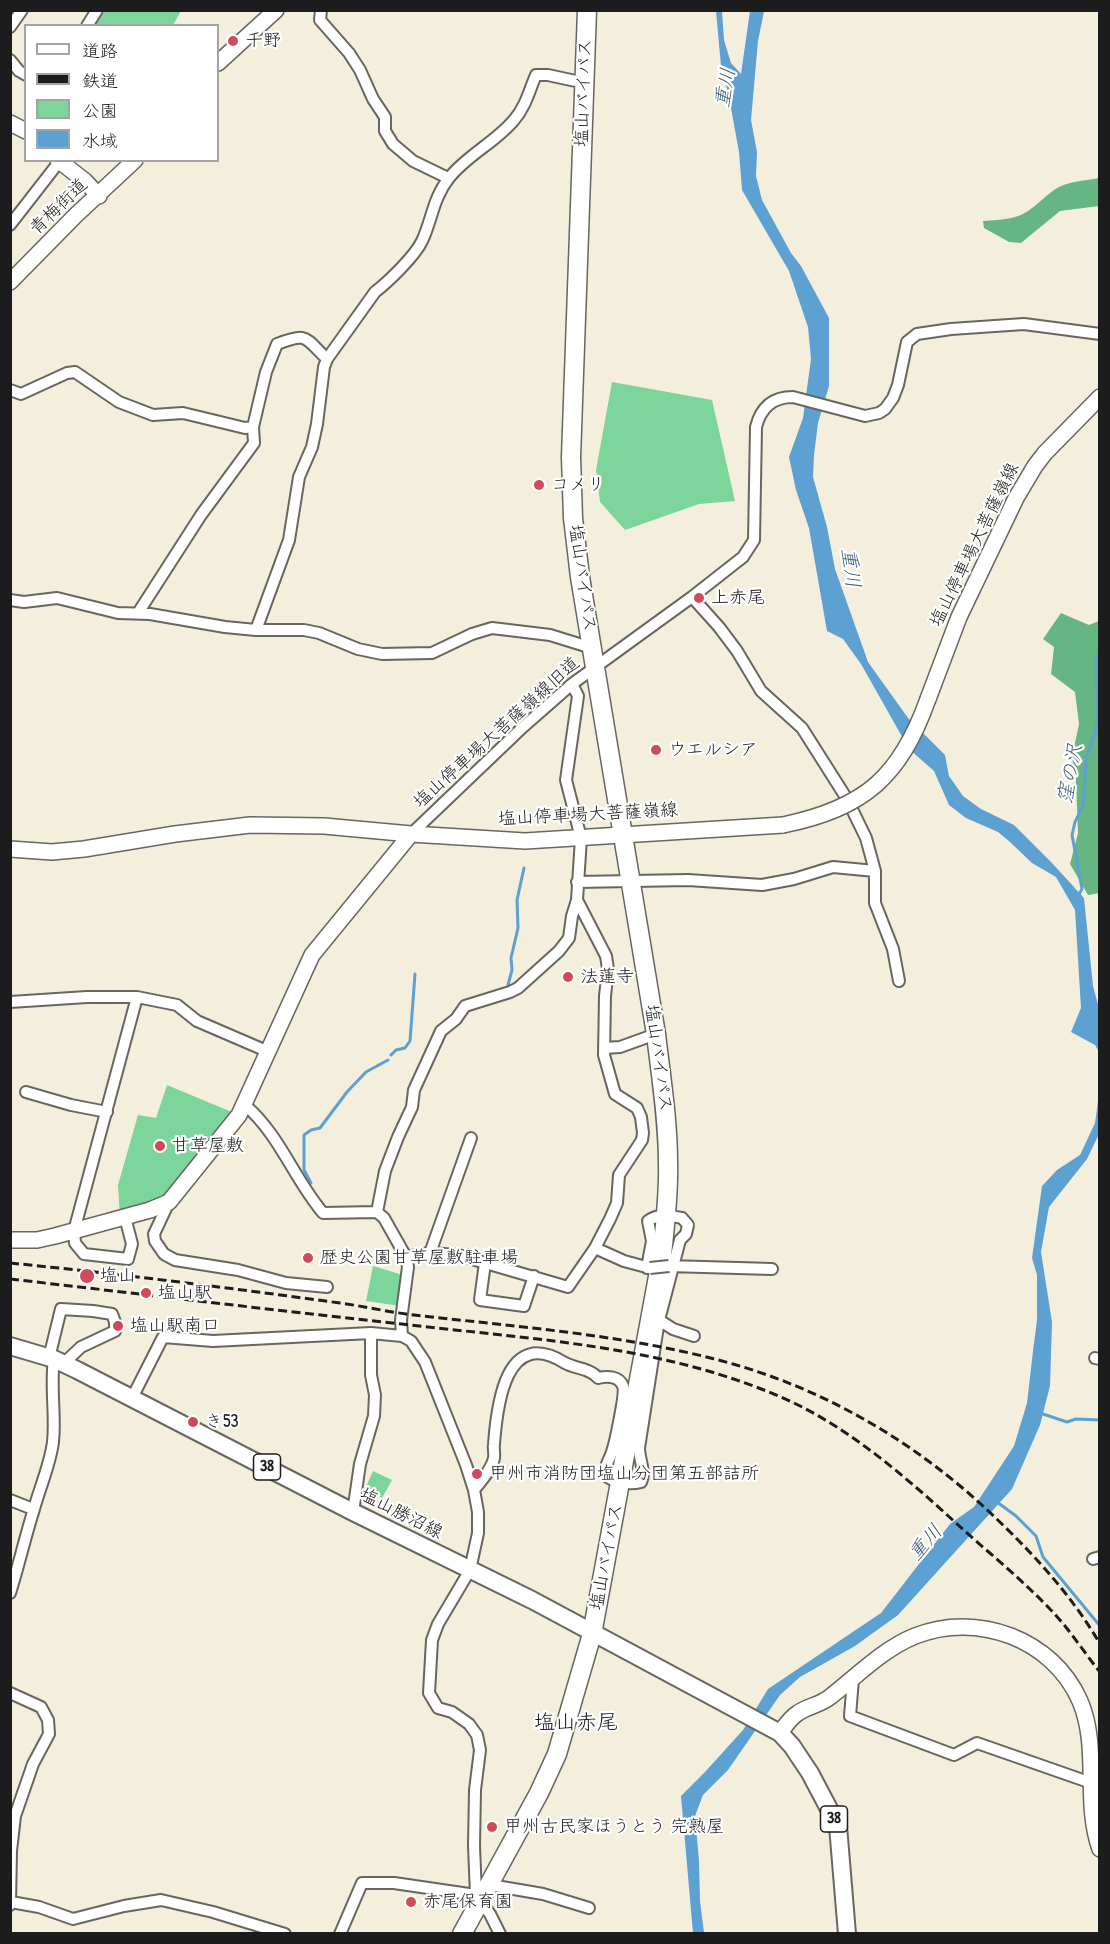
<!DOCTYPE html>
<meta charset="utf-8">
<style>
body{margin:0}
#map{position:relative;width:1110px;height:1944px;overflow:hidden;background:#f4efdc;font-family:"Patrick Hand","Klee One",sans-serif}
canvas{display:block}
.frame{position:absolute;inset:0;border:12px solid #1c1c1c;pointer-events:none}
.legend{position:absolute;left:24px;top:24px;width:195px;height:138px;box-sizing:border-box;background:#fff;border:2px solid #a4a4a4;margin:0;padding:8px 10px;list-style:none;font-size:18px;color:#1c1c1c}
.legend li{display:flex;align-items:center;gap:12px;height:30px}
.legend b{width:30px;border:2px solid #a4a4a4}
</style>
<div id="map">
<canvas width="1110" height="1944"></canvas>
<div class="frame"></div>
<ul class="legend">
<li><b style="height:8px;background:#fff"></b>道路</li>
<li><b style="height:8px;background:#1c1c1c"></b>鉄道</li>
<li><b style="height:16px;background:#7cd59a"></b>公園</li>
<li><b style="height:16px;background:#5ca1d1"></b>水域</li>
</ul>
</div>
<script>
const context = document.querySelector('canvas').getContext('2d');
context.lineJoin = 'round';
function paint(path, color) { context.fillStyle = color; context.fill(path, 'evenodd'); }
function trace(path, color, width, dash) { context.strokeStyle = color; context.lineWidth = width; context.lineCap = dash ? 'butt' : 'round'; context.setLineDash(dash || []); context.stroke(path); }
function drawText(font, color, halo, rows, align = 'center') {
  context.font = font + ' "Patrick Hand","Klee One",sans-serif'; context.lineWidth = 4.5; context.setLineDash([]); context.textBaseline = 'middle'; context.strokeStyle = halo; context.fillStyle = color; for (const [text, x, y, turn = 0] of rows) {
    context.save(); context.translate(x, y); context.rotate((+turn || 0) * Math.PI / 180); context.textAlign = isNaN(turn) ? turn : align; if (halo) context.strokeText(text, 0, 0); context.fillText(text, 0, 0); context.restore();
  }
}
paint(new Path2D(`
 M97 11H181L173 25 87 26Z
 M612 382 712 400 735 501 699 504 625 530 600 502 596 470Z
 M167 1085 239 1115 174 1196 120 1218 118 1185 138 1115 156 1118Z
 M373 1266 403 1275 400 1306 366 1301Z
 M373 1471 392 1480 382 1498 365 1489Z`), '#7cd59a');
paint(new Path2D(`
 M1099 178V206L1060 211 1021 243 1009 242 984 228 983 221C993 220 1002 220 1011 218 1029 215 1040 200 1054 190 1067 181 1084 181 1099 178Z
 M1061 613 1089 625 1099 621 1100 893 1088 895 1070 864 1078 833 1076 781 1072 757 1079 724 1075 692 1051 674 1054 647 1043 639Z`), '#65b682');
paint(new Path2D(`
 M716 11H722L724 40 731 63 741 74 750 11H764L758 41 751 120 757 152 756 176 762 200 791 253 801 266 829 318V386L818 423 814 455 813 477 827 527 835 569 868 662 908 718 945 755 949 776 963 796 981 809 1014 825 1052 863 1084 898 1093 986 1099 1008V1052L1095 1045 1071 1032 1081 1008 1075 910 1056 877 1032 863 1010 842 998 832 966 818 949 805 934 771 909 749 861 664 843 639 827 631 809 528 796 490 789 457 803 418 811 359 808 327 789 271 742 190 739 152 729 97 721 66Z
 M1099 1094V1134L1087 1159 1049 1207 1041 1252 1052 1322 1050 1386 1040 1425 1012 1489 898 1615 855 1646 800 1677 780 1695 728 1770 703 1795 695 1816 699 1861 700 1901 704 1933H693L681 1796 705 1772 743 1730 768 1689 881 1613 950 1524 974 1507 1014 1446 1027 1403 1033 1351 1037 1320V1275L1032 1258 1042 1186 1057 1170 1080 1155 1095 1123Z`), '#5ca1d1');
trace(new Path2D(`
 M1078 896 1082 889 1072 835 1075 822 1083 806 1086 758 1096 729 1098 711 1096 662 1100 650
 M508 985 512 970 511 958 518 928 517 900 524 868
 M391 1055 396 1050 405 1048 410 1041 415 974
 M311 1183 304 1170V1135L311 1130 320 1128 347 1092 366 1072 388 1060
 M1040 1413 1067 1422 1076 1419 1100 1420
 M997 1502 1016 1516 1036 1536 1043 1557 1100 1626`), '#5ca1d1', 3);
const street = new Path2D(`
 M321 10 320 20 349 53 360 70 373 99 385 117V131L393 144 413 161 448 178
 M87 26 97 10
 M10 27 22 10
 M10 60 19 71 26 75
 M10 225 59 162
 M10 390 21 394 67 373 75 372 119 402 153 415 183 413 245 428 253 427
 M692 597 719 627 737 651 761 691 802 728 847 799 866 838 875 871V903L893 949 899 981
 M10 600 24 602 57 598 118 613 150 614 225 627 256 630H304L319 633 358 649 382 654 432 653 472 634 492 628 550 635 592 648
 M138 613 201 515 254 443 253 427 266 372 277 344C308 332 304 337 327 359
 M256 630 289 540 299 477 312 447 317 424 324 367 327 359 375 292C388 282 415 256 422 241 432 220 433 198 449 178 467 155 496 142 514 120 526 106 529 91 536 75H548L585 83
 M411 834 523 727 572 684 692 597 743 557 754 540 756 427C761 407 773 397 793 397L865 416 879 413 885 409 893 398 898 385 907 342 917 334 951 329 1024 324 1100 334
 M577 882 688 880 762 885 794 879 833 867 875 871
 M10 1002 87 997H137L177 1005 197 1021 269 1052
 M604 1048 620 1047 656 1034
 M26 1092 71 1105 107 1112
 M245 1105C280 1135 294 1179 323 1213L377 1212 384 1218 406 1257 408 1267 401 1320 402 1336
 M169 1202 154 1234 155 1241 164 1254 175 1260 238 1270 286 1283 327 1287
 M377 1212 385 1171 398 1137 412 1107 414 1090 441 1031 456 1019 465 1006 510 992 518 988 559 951 569 938 572 916 577 900
 M125 1217 132 1244 128 1259 84 1254 75 1243 74 1231 137 997
 M595 1248 624 1261 650 1268
 M430 1253 471 1138
 M406 1257 430 1253 458 1255 568 1287 595 1248 610 1219 617 1203 619 1175 642 1140 643 1133 641 1117 637 1108 615 1094 604 1055 605 996 608 969 606 956 577 900 581 838 566 780 578 696 572 684
 M485 1263 480 1300 524 1306 534 1276
 M669 1266 772 1269
 M647 1268 652 1241 648 1221C658 1213 671 1216 682 1218L688 1225 686 1234 680 1240 659 1320 673 1329 694 1336
 M49 1358 61 1309 93 1311 112 1314 115 1322V1331L81 1347 64 1363
 M1095 1358 1100 1359
 M132 1398 163 1337 213 1341 371 1333 402 1336 411 1341 425 1362 466 1465 474 1490 478 1512V1533L470 1570 438 1624 432 1640 429 1693 438 1708 452 1712 469 1724 477 1735 480 1750 475 1790 474 1846 476 1895 490 1914 500 1934
 M474 1490C481 1481 492 1469 494 1458 495 1454 493 1449 494 1444 497 1404 506 1326 565 1363 576 1369 590 1368 598 1378 607 1376 619 1376 623 1386 626 1393 615 1443 612 1452 609 1461 604 1466 605 1475 614 1483 630 1485 641 1482 646 1472 639 1459 639 1448L659 1320
 M10 1500 33 1509
 M353 1512 360 1464 374 1416 375 1395 371 1375V1333
 M1093 1559 1100 1557
 M10 1593C19 1565 25 1537 34 1509 40 1487 50 1465 53 1442 56 1415 50 1387 54 1359
 M853 1679 850 1716 954 1755 977 1743 1100 1786
 M10 1693 41 1707 48 1720 49 1734 33 1764 15 1816 11 1851 10 1905
 M490 1885 543 1894 589 1908
 M11 1902 39 1907 73 1919 124 1906 161 1900 213 1912 285 1934
 M340 1934 362 1883H394L476 1895`);
const secondary = new Path2D(`
 M218 63 276 10
 M10 123 26 131
 M58 160 85 181 99 196
 M10 282 76 215 135 160
 M928 699 959 617 1016 498 1035 466 1045 453 1100 397
 M10 849 52 852 84 849 175 834 250 825 324 826 411 834 525 841 783 825
 M10 1240H37L55 1236 150 1210 169 1202 239 1115 312 955 411 834
 M780 1733C785 1726 790 1718 798 1713 808 1706 820 1705 830 1697 857 1676 883 1649 915 1636 977 1611 1053 1639 1080 1701 1100 1748 1083 1801 1100 1849`);
const primary = new Path2D(`
 M10 1346 54 1359 77 1370 353 1512 532 1600 780 1733 792 1746 810 1773 838 1826 847 1934`);
const highway = new Path2D(`
 M462 1934 539 1793 557 1754 592 1634 662 1255C665 1225 669 1194 668 1163 668 1120 661 1077 656 1034L580 577 573 518 571 457 587 10`);
trace(street, '#68665f', 14);
trace(secondary, '#68665f', 18);
trace(primary, '#68665f', 20);
trace(highway, '#68665f', 21);
trace(street, '#fff', 10);
trace(secondary, '#fff', 15);
trace(primary, '#fff', 16);
trace(highway, '#fff', 18);
trace(new Path2D(`
 M10 1263C120 1274 230 1288 340 1303 362 1306 384 1311 406 1314 515 1327 627 1334 733 1364 827 1391 912 1441 983 1506 1027 1547 1070 1592 1100 1644
 M10 1279C141 1294 271 1310 402 1324 535 1340 668 1345 792 1402 853 1431 908 1479 957 1524 991 1555 1029 1585 1059 1619 1074 1636 1086 1655 1100 1672`), '#1c1c1c', 3, [9, 4.5]);
const streetBridge = new Path2D(`
 M650 1268 669 1266`);
const secondaryBridge = new Path2D(`
 M783 825C865 808 900 777 928 699`);
trace(streetBridge, '#68665f', 14, []);
trace(secondaryBridge, '#68665f', 18, []);
trace(streetBridge, '#fff', 10);
trace(secondaryBridge, '#fff', 15);
for (const [x, y, r, color] of [
 [233,41,6,"#d1495b"],
 [539,485,6,"#d1495b"],
 [699,598,6,"#d1495b"],
 [656,750,6,"#d1495b"],
 [568,977,6,"#d1495b"],
 [160,1146,6,"#d1495b"],
 [308,1258,6,"#d1495b"],
 [87,1276,8,"#d1495b"],
 [146,1293,6,"#d1495b"],
 [118,1326,6,"#d1495b"],
 [193,1422,6,"#d1495b"],
 [477,1474,6,"#d1495b"],
 [492,1827,6,"#d1495b"],
 [411,1902,6,"#d1495b"]
]) { const dot = new Path2D(); dot.arc(x, y, r, 0, 2 * Math.PI); context.fillStyle = color; context.fill(dot); trace(dot, '#fff', 2); }
for (const [x, y, w] of [
 [267,1467,27],
 [834,1819,27]
]) { const box = new Path2D(); box.roundRect(x - w / 2, y - 13, w, 26, 4.5); context.fillStyle = '#fff'; context.fill(box); trace(box, '#1c1c1c', 1.5); }
drawText('bold 16px', '#1c1c1c', null, [
 ["38",267,1467],
 ["38",834,1819]
]);
drawText('18px', '#1c1c1c', '#fff', [
 ["千野",245,41],
 ["コメリ",551,485],
 ["上赤尾",711,598],
 ["ウエルシア",668,750],
 ["法蓮寺",580,977],
 ["甘草屋敷",172,1146],
 ["歴史公園甘草屋敷駐車場",320,1258],
 ["塩山",100,1276],
 ["塩山駅",158,1293],
 ["塩山駅南口",130,1326],
 ["き53",205,1422],
 ["甲州市消防団塩山分団第五部詰所",489,1474],
 ["甲州古民家ほうとう 完熟屋",504,1827],
 ["赤尾保育園",423,1902]
], 'left');
drawText('18px', '#1c1c1c', '#fff', [
 ["塩山バイパス",584,93,-88],
 ["青梅街道",59,207,-44],
 ["塩山停車場大菩薩嶺線",975,545,-64],
 ["塩山バイパス",582,578,82],
 ["塩山停車場大菩薩嶺線旧道",497,733,-42],
 ["塩山停車場大菩薩嶺線",588,815,-3],
 ["塩山バイパス",658,1058,82],
 ["塩山勝沼線",401,1514,27],
 ["塩山バイパス",607,1557,-79]
]);
drawText('italic 20px', '#3c5e76', '#fff', [
 ["重川",726,88,-80],
 ["重川",850,568,83],
 ["窪の沢",1071,774,-80],
 ["重川",926,1543,-49]
]);
drawText('21px', '#1c1c1c', '#fff', [
 ["塩山赤尾",576,1723]
]);
</script>
